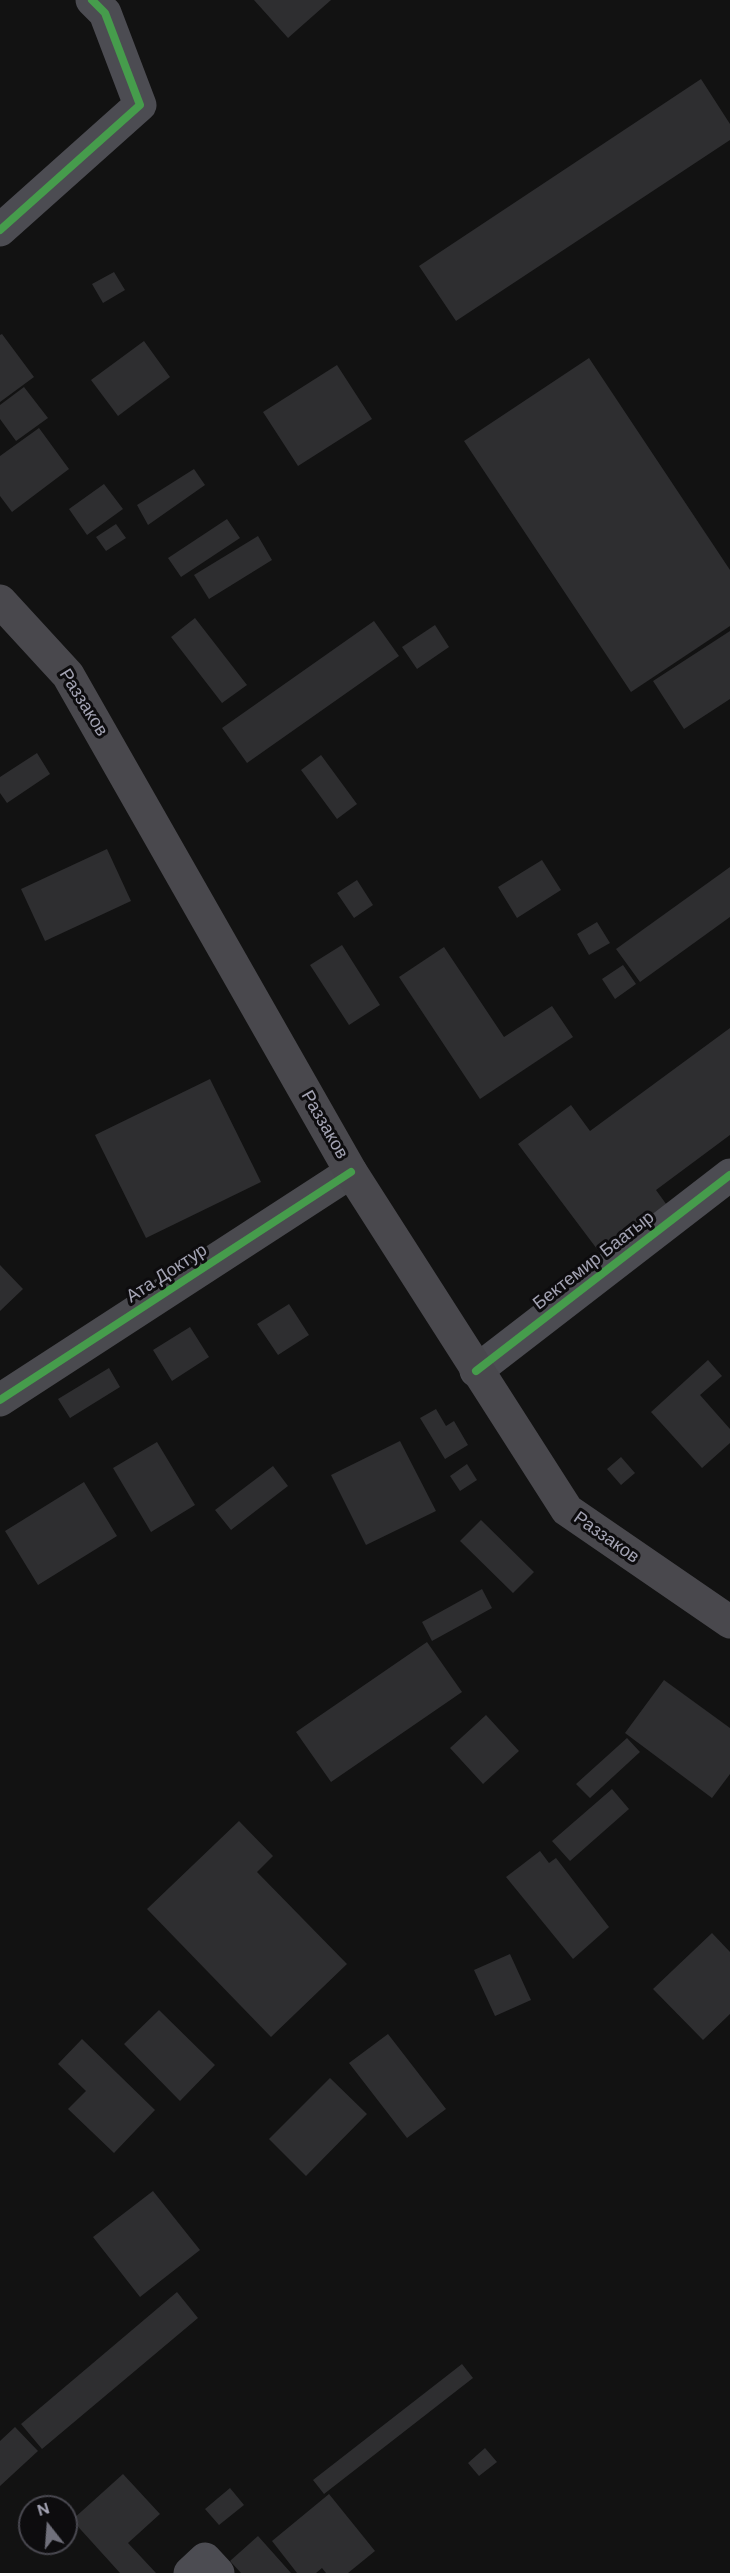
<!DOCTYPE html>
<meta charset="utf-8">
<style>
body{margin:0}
#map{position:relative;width:730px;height:2573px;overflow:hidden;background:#121212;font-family:"DM Sans",sans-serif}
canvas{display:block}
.north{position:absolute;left:18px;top:2495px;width:60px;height:60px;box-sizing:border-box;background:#0d0c0e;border:2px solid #494850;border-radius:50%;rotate:343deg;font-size:16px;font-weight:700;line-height:24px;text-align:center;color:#a3a3b3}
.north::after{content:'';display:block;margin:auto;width:21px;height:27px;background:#70707b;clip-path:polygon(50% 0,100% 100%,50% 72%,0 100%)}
</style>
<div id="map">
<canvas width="730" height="2573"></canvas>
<div class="north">N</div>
</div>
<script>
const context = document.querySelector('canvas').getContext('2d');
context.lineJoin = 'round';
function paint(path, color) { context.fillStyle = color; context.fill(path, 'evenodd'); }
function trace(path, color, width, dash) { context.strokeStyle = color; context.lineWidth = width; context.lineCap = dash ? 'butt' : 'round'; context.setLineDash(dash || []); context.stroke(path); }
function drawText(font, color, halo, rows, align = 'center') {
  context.font = font + ' "DM Sans",sans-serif'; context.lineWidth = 6; context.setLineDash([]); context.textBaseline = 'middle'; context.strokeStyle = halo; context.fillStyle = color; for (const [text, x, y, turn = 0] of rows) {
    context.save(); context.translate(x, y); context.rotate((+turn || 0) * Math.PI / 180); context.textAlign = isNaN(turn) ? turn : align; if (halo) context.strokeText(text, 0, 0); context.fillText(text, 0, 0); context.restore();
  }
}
paint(new Path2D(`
 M254 0H331L288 38Z
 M701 79 730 124V140L456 321 419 266Z
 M114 272 125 290 103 303 92 284Z
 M2 334 34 377 0 402V335Z
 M144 341 170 377 118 416 91 380Z
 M589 358 730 570V626L631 692 464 441Z
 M337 365 372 419 298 466 263 412Z
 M24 387 48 418 16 441 0 419V405Z
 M39 428 69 469 12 512 0 496V456Z
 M194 469 205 485 148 525 137 505Z
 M104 484 123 509 87 535 69 509Z
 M227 519 240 538 181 577 168 558Z
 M116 524 126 538 106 551 96 537Z
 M258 536 272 560 209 599 194 575Z
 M195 618 247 685 222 703 171 637Z
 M374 621 399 656 247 763 222 728Z
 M435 625 449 647 417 669 402 647Z
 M730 631V699L684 729 653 681Z
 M37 753 50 774 7 803 0 793V777Z
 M321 755 357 804 337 819 301 770Z
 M107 849 131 901 45 941 21 889Z
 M542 860 561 890 517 918 498 887Z
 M730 867V917L640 982 616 949Z
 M357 880 373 905 354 918 337 893Z
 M597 922 610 943 589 955 577 934Z
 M342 945 380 1005 349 1025 310 965Z
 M444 947 504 1037 552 1006 573 1037 480 1099 399 977Z
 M623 965 636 984 615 999 602 979Z
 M730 1028V1135L656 1190 669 1208 603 1257 518 1144 571 1105 590 1131Z
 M210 1079 261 1182 146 1238 95 1135Z
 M0 1265 23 1289 0 1311Z
 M289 1304 309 1335 278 1355 257 1324Z
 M190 1327 209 1357 172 1381 153 1350Z
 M708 1360 722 1376 700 1395 730 1429V1443L702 1468 651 1412Z
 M109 1368 120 1387 70 1418 58 1399Z
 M436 1409 446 1426 454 1421 468 1445 445 1459 420 1418Z
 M400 1441 436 1511 366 1545 331 1475Z
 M157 1442 195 1505 151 1532 113 1468Z
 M621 1457 635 1473 621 1485 607 1469Z
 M467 1464 477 1480 460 1491 450 1476Z
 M273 1466 288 1486 231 1530 215 1510Z
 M84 1482 117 1536 38 1585 5 1531Z
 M481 1520 534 1572 513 1593 460 1541Z
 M482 1589 492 1608 432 1641 422 1622Z
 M427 1642 462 1692 331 1782 296 1732Z
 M664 1680 730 1728V1774L712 1798 625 1733Z
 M486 1715 519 1751 483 1784 450 1748Z
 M627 1738 640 1752 590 1798 576 1784Z
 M612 1789 629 1809 570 1861 552 1841Z
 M239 1821 273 1856 257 1872 347 1964 271 2037 147 1909Z
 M540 1851 549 1863 556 1858 609 1927 573 1959 506 1877Z
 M712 1933 730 1952V2014L703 2040 653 1989Z
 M510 1954 531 2000 495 2016 474 1970Z
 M159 2010 215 2065 180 2101 124 2044Z
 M388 2034 446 2109 407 2138 349 2063Z
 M82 2039 155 2110 114 2153 68 2109 86 2091 58 2064Z
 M330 2078 367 2114 306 2176 269 2139Z
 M153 2191 200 2250 140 2297 93 2237Z
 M177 2292 198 2318 42 2449 21 2424Z
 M462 2364 473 2378 324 2494 313 2480Z
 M15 2427 38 2451 0 2486V2441Z
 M485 2448 497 2462 479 2476 468 2463Z
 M123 2474 160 2514 128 2543 156 2573H120L72 2520Z
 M230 2488 244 2505 219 2525 205 2509Z
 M329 2494 375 2551 348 2573H326L322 2568 316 2573H297L272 2541Z
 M258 2536 291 2573H241L230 2561Z`), '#2e2e30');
trace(new Path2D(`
 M0 230 140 105 105 13 92 0
 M476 1371 730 1175
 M190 2573 205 2559 218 2573`), '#4c4c52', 33);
trace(new Path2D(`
 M0 1400 351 1172`), '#4a4a4f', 33);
trace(new Path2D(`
 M0 601 68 675 351 1172 567 1510 730 1622`), '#49484d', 33);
trace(new Path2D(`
 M0 230 140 105 105 13 92 0
 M476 1371 730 1175
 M0 1400 351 1172`), '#469c4c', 8);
drawText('18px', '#a3a3b3', '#0d0c0e', [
 ["Раззаков",83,703,58],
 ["Раззаков",324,1125,60],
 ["Бектемир Баатыр",594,1261,-38],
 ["Ата Доктур",167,1274,-33],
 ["Раззаков",606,1538,35]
]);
</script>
